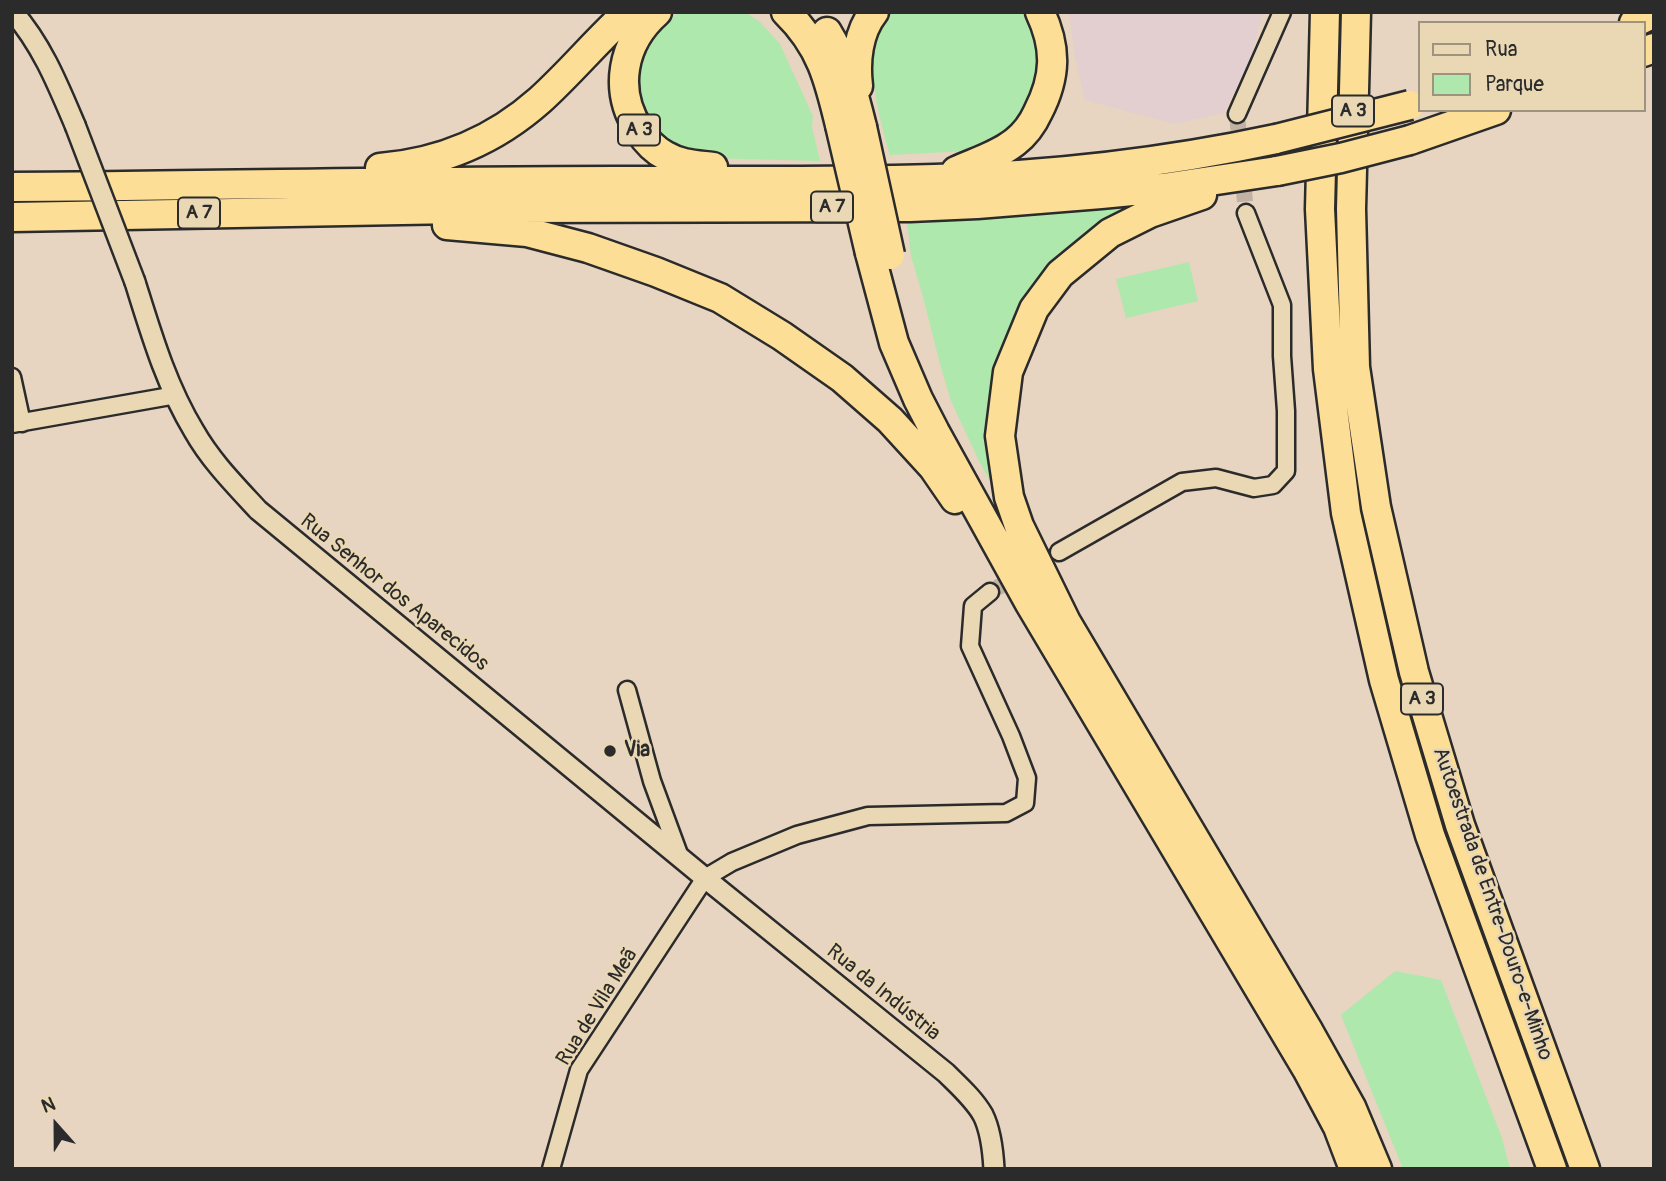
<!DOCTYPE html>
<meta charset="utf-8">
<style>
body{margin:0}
#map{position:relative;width:1666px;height:1181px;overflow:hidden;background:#e7d4c1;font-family:Pangolin,sans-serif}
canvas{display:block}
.frame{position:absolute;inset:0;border:14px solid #2b2b2b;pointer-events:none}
.legend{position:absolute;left:1418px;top:21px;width:228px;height:91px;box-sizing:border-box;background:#ead8b5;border:2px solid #9e937e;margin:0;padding:9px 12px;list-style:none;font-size:21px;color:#2b2b2b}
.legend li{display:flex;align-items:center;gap:14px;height:35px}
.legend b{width:35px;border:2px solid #9e937e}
.north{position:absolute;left:21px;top:1090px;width:70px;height:70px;-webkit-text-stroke:5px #ead8b5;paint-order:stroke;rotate:339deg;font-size:19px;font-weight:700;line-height:28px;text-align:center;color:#2b2b2b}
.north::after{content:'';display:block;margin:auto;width:24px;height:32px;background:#2b2b2b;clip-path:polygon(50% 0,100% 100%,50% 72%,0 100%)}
</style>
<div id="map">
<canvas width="1666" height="1181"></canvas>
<div class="frame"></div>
<ul class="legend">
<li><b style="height:9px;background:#ead8b5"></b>Rua</li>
<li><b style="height:19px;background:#afe8ac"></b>Parque</li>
</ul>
<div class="north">N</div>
</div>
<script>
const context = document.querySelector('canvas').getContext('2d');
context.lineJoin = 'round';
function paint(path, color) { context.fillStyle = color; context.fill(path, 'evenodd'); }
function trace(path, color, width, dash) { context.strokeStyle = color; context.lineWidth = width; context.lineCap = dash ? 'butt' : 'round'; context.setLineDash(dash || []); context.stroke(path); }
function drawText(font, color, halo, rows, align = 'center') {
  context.font = font + ' Pangolin,sans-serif'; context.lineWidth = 5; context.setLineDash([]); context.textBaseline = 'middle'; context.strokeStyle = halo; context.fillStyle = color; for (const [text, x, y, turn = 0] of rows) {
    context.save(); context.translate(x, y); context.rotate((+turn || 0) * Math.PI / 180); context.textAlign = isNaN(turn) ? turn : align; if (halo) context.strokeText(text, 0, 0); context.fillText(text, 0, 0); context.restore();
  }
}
paint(new Path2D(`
 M1069 12H1263L1250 60 1224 113 1175 124 1085 100 1075 57Z`), '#e3cfd0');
paint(new Path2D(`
 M679 12H745L760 22 780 44 813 116 812 127 820 161 707 158 681 151 663 137 651 122 640 100 638 79 643 50 660 27Z
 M889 12H1028L1042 54 1039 83 1012 131 988 143 969 151 890 155C879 116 858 46 889 12Z
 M1132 206 1100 223 1032 291 1010 328 992 384 986 430 990 465 1000 499 979 461 951 401 940 364 923 297 911 256 907 223 1034 216Z
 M1189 262 1198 301 1126 318 1116 279Z
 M1395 971 1441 980 1502 1138 1510 1169H1403L1341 1015Z`), '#afe8ac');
trace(new Path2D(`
 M1237 114 1246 213
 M990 592 1059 552`), '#c1b2a3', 16, [16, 8]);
const minor = new Path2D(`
 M1237 114 1282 12
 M12 377 22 423
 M12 424 176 395
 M1059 552 1182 482 1216 478 1254 488 1273 485 1286 471V411L1282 356V305L1246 213
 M627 690 652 781 680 857
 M551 1169 579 1070 705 878 732 862 797 835 868 816 1006 813 1025 803 1027 778 1011 736 970 646 973 606 990 592`);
const tertiary = new Path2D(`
 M13 12C42 45 58 85 75 125
 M135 282C151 333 166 385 194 431 211 461 235 485 258 510L705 878 946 1073C959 1086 974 1099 983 1115 991 1131 993 1151 994 1169`);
const motorway = new Path2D(`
 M657 12C622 43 613 90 639 130 646 141 654 150 666 156 681 165 697 165 713 167
 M786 12C821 46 829 79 840 125
 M1325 12 1320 209 1328 369 1346 513 1384 680 1430 835 1552 1169
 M1356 12 1351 209 1355 367 1376 507 1414 672 1460 825 1585 1169
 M1634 23 1654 13
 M827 32C845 61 854 94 862 127
 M1643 52 1654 48
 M858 86C855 61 858 32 874 12
 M1410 140 1496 110
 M380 168C440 163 495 140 540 100 571 72 597 40 628 12
 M956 171C976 162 997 156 1015 142 1024 135 1033 123 1038 112 1056 77 1057 48 1040 12
 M12 187C214 186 415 181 617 181 723 181 829 182 935 179 1050 176 1164 163 1276 139
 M1202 195 1150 213 1110 233 1060 274 1034 309 1008 372 1000 436 1009 497 1019 526 1066 622 1309 1032 1351 1107 1377 1169
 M12 217 513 208 910 207 977 204 1101 194 1163 188 1277 171
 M447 225 527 232 588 248 656 272 720 298 782 336 842 378 890 420 933 467 955 499
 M870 253 894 343 918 399 935 432 1029 602 1307 1069 1338 1127 1354 1169`);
trace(minor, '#2b2b2b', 21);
trace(tertiary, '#2b2b2b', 24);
trace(motorway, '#2b2b2b', 33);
trace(minor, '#ead8b5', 16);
trace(tertiary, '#ead8b5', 19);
trace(motorway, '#fdde96', 28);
const tertiaryBridge = new Path2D(`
 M75 125 135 282`);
const motorwayBridge = new Path2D(`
 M840 125 870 253
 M862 127 890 255
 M1276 139 1410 105
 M1277 171 1341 158 1410 140`);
trace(tertiaryBridge, '#2b2b2b', 24, []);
trace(motorwayBridge, '#2b2b2b', 33, []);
trace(tertiaryBridge, '#ead8b5', 19);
trace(motorwayBridge, '#fdde96', 28);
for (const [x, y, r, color] of [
 [610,751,7,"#2b2b2b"]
]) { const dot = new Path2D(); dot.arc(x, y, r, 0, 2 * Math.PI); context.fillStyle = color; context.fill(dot); trace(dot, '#ead8b5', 2.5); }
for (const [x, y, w] of [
 [1353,111,42],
 [639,130,42],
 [832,207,42],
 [199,213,42],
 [1422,699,42]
]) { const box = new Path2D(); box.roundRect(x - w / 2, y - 15.5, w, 31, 5); context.fillStyle = '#ead8b5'; context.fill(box); trace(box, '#2b2b2b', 2); }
drawText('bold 19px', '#2b2b2b', null, [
 ["A 3",1353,111],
 ["A 3",639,130],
 ["A 7",832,207],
 ["A 7",199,213],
 ["A 3",1422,699]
]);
drawText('21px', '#2b2b2b', '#ead8b5', [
 ["Rua Senhor dos Aparecidos",394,593,39],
 ["Autoestrada de Entre-Douro-e-Minho",1492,904,71],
 ["Rua da Indústria",883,993,39],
 ["Rua de Vila Meã",598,1007,-58]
]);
drawText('bold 21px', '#2b2b2b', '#ead8b5', [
 ["Via",624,751]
], 'left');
</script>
